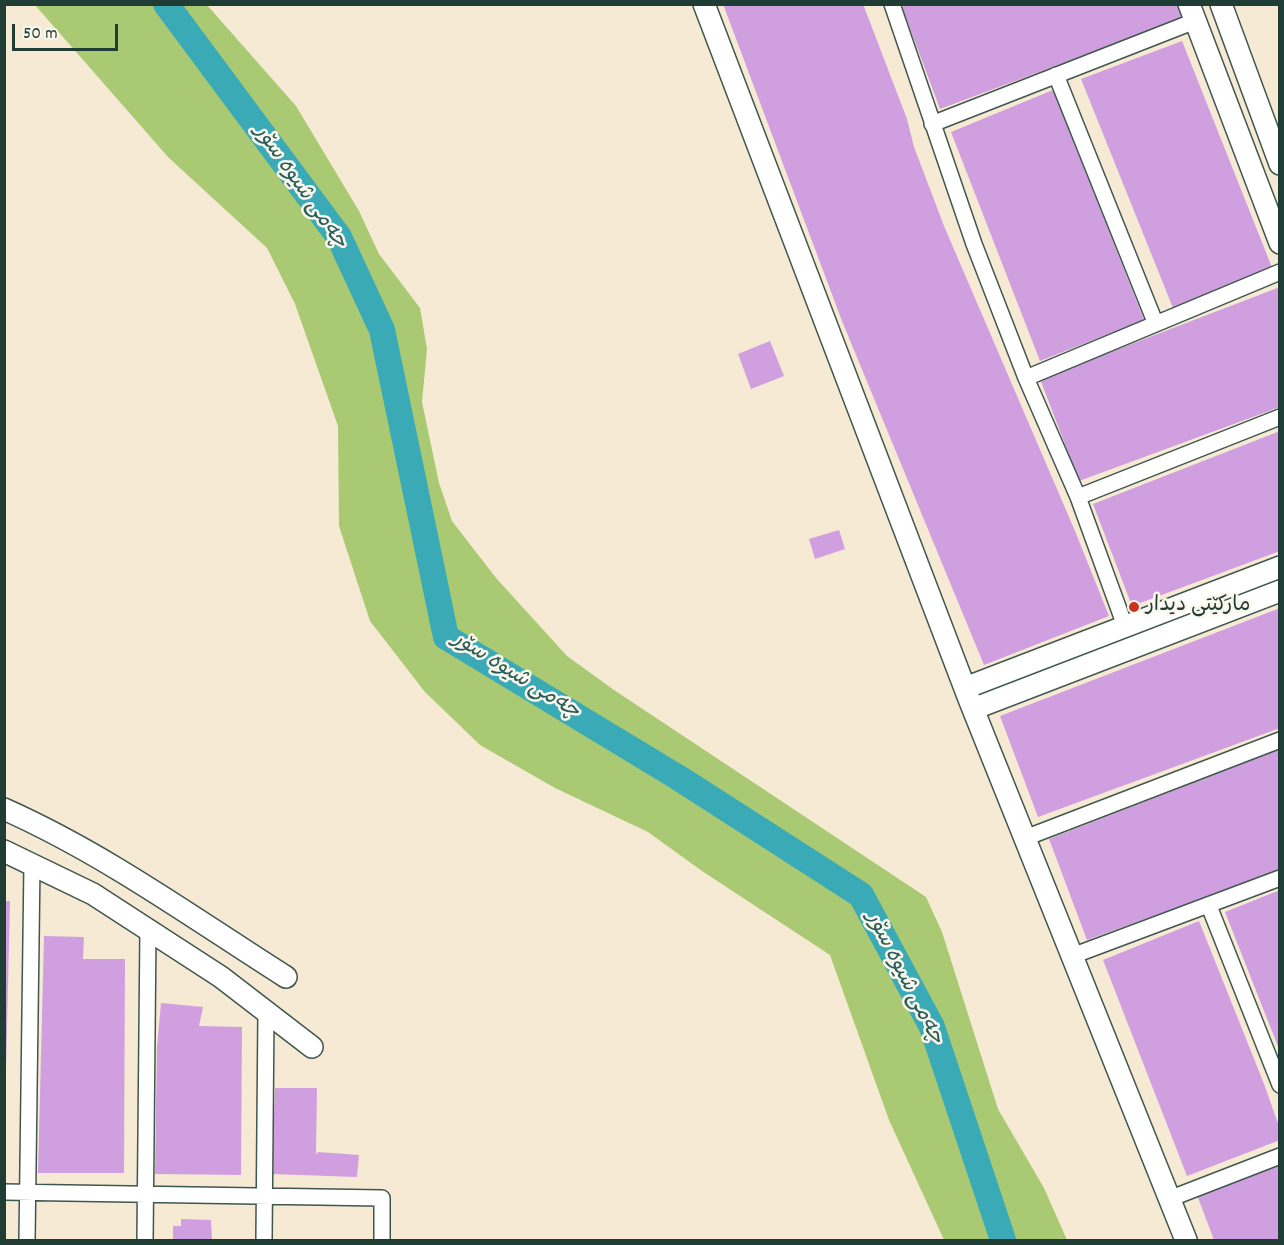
<!DOCTYPE html>
<meta charset="utf-8">
<style>
body{margin:0}
#map{position:relative;width:1284px;height:1245px;overflow:hidden;background:#f6ead5;font-family:Dekko,sans-serif}
canvas{display:block}
.frame{position:absolute;inset:0;border:6px solid #1f3d34;pointer-events:none}
.scale{position:absolute;left:12px;top:24px;width:106px;height:27px;box-sizing:border-box;border:3px solid #1f3d34;border-top:0;padding-left:8px;font-size:18px;line-height:21px;white-space:nowrap;color:#1f3d34;-webkit-text-stroke:4px #fbf7ec;paint-order:stroke}
</style>
<div id="map">
<canvas width="1284" height="1245"></canvas>
<div class="frame"></div>
<div class="scale">50 m</div>
</div>
<script>
const context = document.querySelector('canvas').getContext('2d');
context.lineJoin = 'round';
function paint(path, color) { context.fillStyle = color; context.fill(path, 'evenodd'); }
function trace(path, color, width, dash) { context.strokeStyle = color; context.lineWidth = width; context.lineCap = dash ? 'butt' : 'round'; context.setLineDash(dash || []); context.stroke(path); }
function drawText(font, color, halo, rows, align = 'center') {
  context.font = font + ' Dekko,"Playpen Sans Arabic",sans-serif'; context.lineWidth = 5; context.setLineDash([]); context.textBaseline = 'middle'; context.strokeStyle = halo; context.fillStyle = color; for (const [text, x, y, turn = 0] of rows) {
    context.save(); context.translate(x, y); context.rotate((+turn || 0) * Math.PI / 180); context.textAlign = isNaN(turn) ? turn : align; if (halo) context.strokeText(text, 0, 0); context.fillText(text, 0, 0); context.restore();
  }
}
paint(new Path2D(`
 M35 5H207L296 106 359 211 379 254 420 308 427 349 422 402 439 483 452 521 496 578 567 656 614 690 926 897 942 932 998 1109 1044 1188 1067 1240H944L889 1120 830 955 702 871 648 832 555 788 480 745 425 692 370 621 339 526 338 426 295 304 267 248 168 157Z`), '#a9ca73');
trace(new Path2D(`
 M166 4 339 237 382 330 446 637 679 778 861 895 932 1027 1003 1240`), '#3aaab7', 26);
paint(new Path2D(`
 M723 4H863L907 119 914 147 944 226 1075 531 1109 616 984 665 842 321Z
 M909 4H1179L1184 18 940 109 902 7Z
 M1182 41 1273 270 1173 308 1081 79Z
 M1053 90 1144 320 1040 361 951 132Z
 M1280 287V407L1079 481 1040 379Z
 M770 341 784 376 751 389 738 354Z
 M1280 431V551L1132 606 1093 504Z
 M839 530 845 549 815 559 809 539Z
 M1280 608V728L1038 817 1000 716Z
 M1280 749V870L1087 940 1049 839Z
 M1280 890V1049H1279L1225 912Z
 M4 901H10L6 1071H4Z
 M1199 921 1264 1084 1280 1129V1140L1187 1176 1103 960Z
 M44 936 84 937 83 959H125L124 1173H38Z
 M161 1003 203 1007 199 1026 242 1027 241 1175 155 1174 157 1047Z
 M275 1088H317L316 1155 318 1152 359 1155 357 1177 272 1174Z
 M1280 1164V1240H1214L1197 1195Z
 M181 1219 211 1220 212 1240 173 1239V1226H181Z`), '#d09fe0');
const street = new Path2D(`
 M892 4 974 244 1026 378 1078 497 1125 626
 M1056 75 1155 322
 M932 124 1195 21
 M1026 378 1280 272
 M1078 497 1280 417
 M1025 838 1280 740
 M1209 906 1280 1085
 M1072 956 1280 878
 M4 1192 382 1198V1240
 M1169 1199 1280 1156
 M27 1240 32 864
 M145 1240 148 929
 M264 1240 266 1011`);
const secondary = new Path2D(`
 M704 4 969 699 1186 1240
 M1189 4 1280 243
 M1221 4 1280 164
 M965 688 1280 567
 M973 709 1280 591
 M4 809C105 854 193 918 286 977
 M4 851 93 894 221 977 312 1047`);
trace(street, '#3f574c', 18);
trace(secondary, '#3f574c', 24);
trace(street, '#fff', 15);
trace(secondary, '#fff', 21);
for (const [x, y, r, color] of [
 [1134,607,6,"#c8321e"]
]) { const dot = new Path2D(); dot.arc(x, y, r, 0, 2 * Math.PI); context.fillStyle = color; context.fill(dot); trace(dot, '#fbf7ec', 2); }
drawText('21px', '#1f3d34', '#fbf7ec', [
 ["مارکێتی دیدار",1146,607]
], 'left');
drawText('italic 22px', '#275e5b', '#fbf7ec', [
 ["چەمی شیوە سۆر",299,188,55],
 ["چەمی شیوە سۆر",515,677,32],
 ["چەمی شیوە سۆر",903,979,63]
]);
</script>
